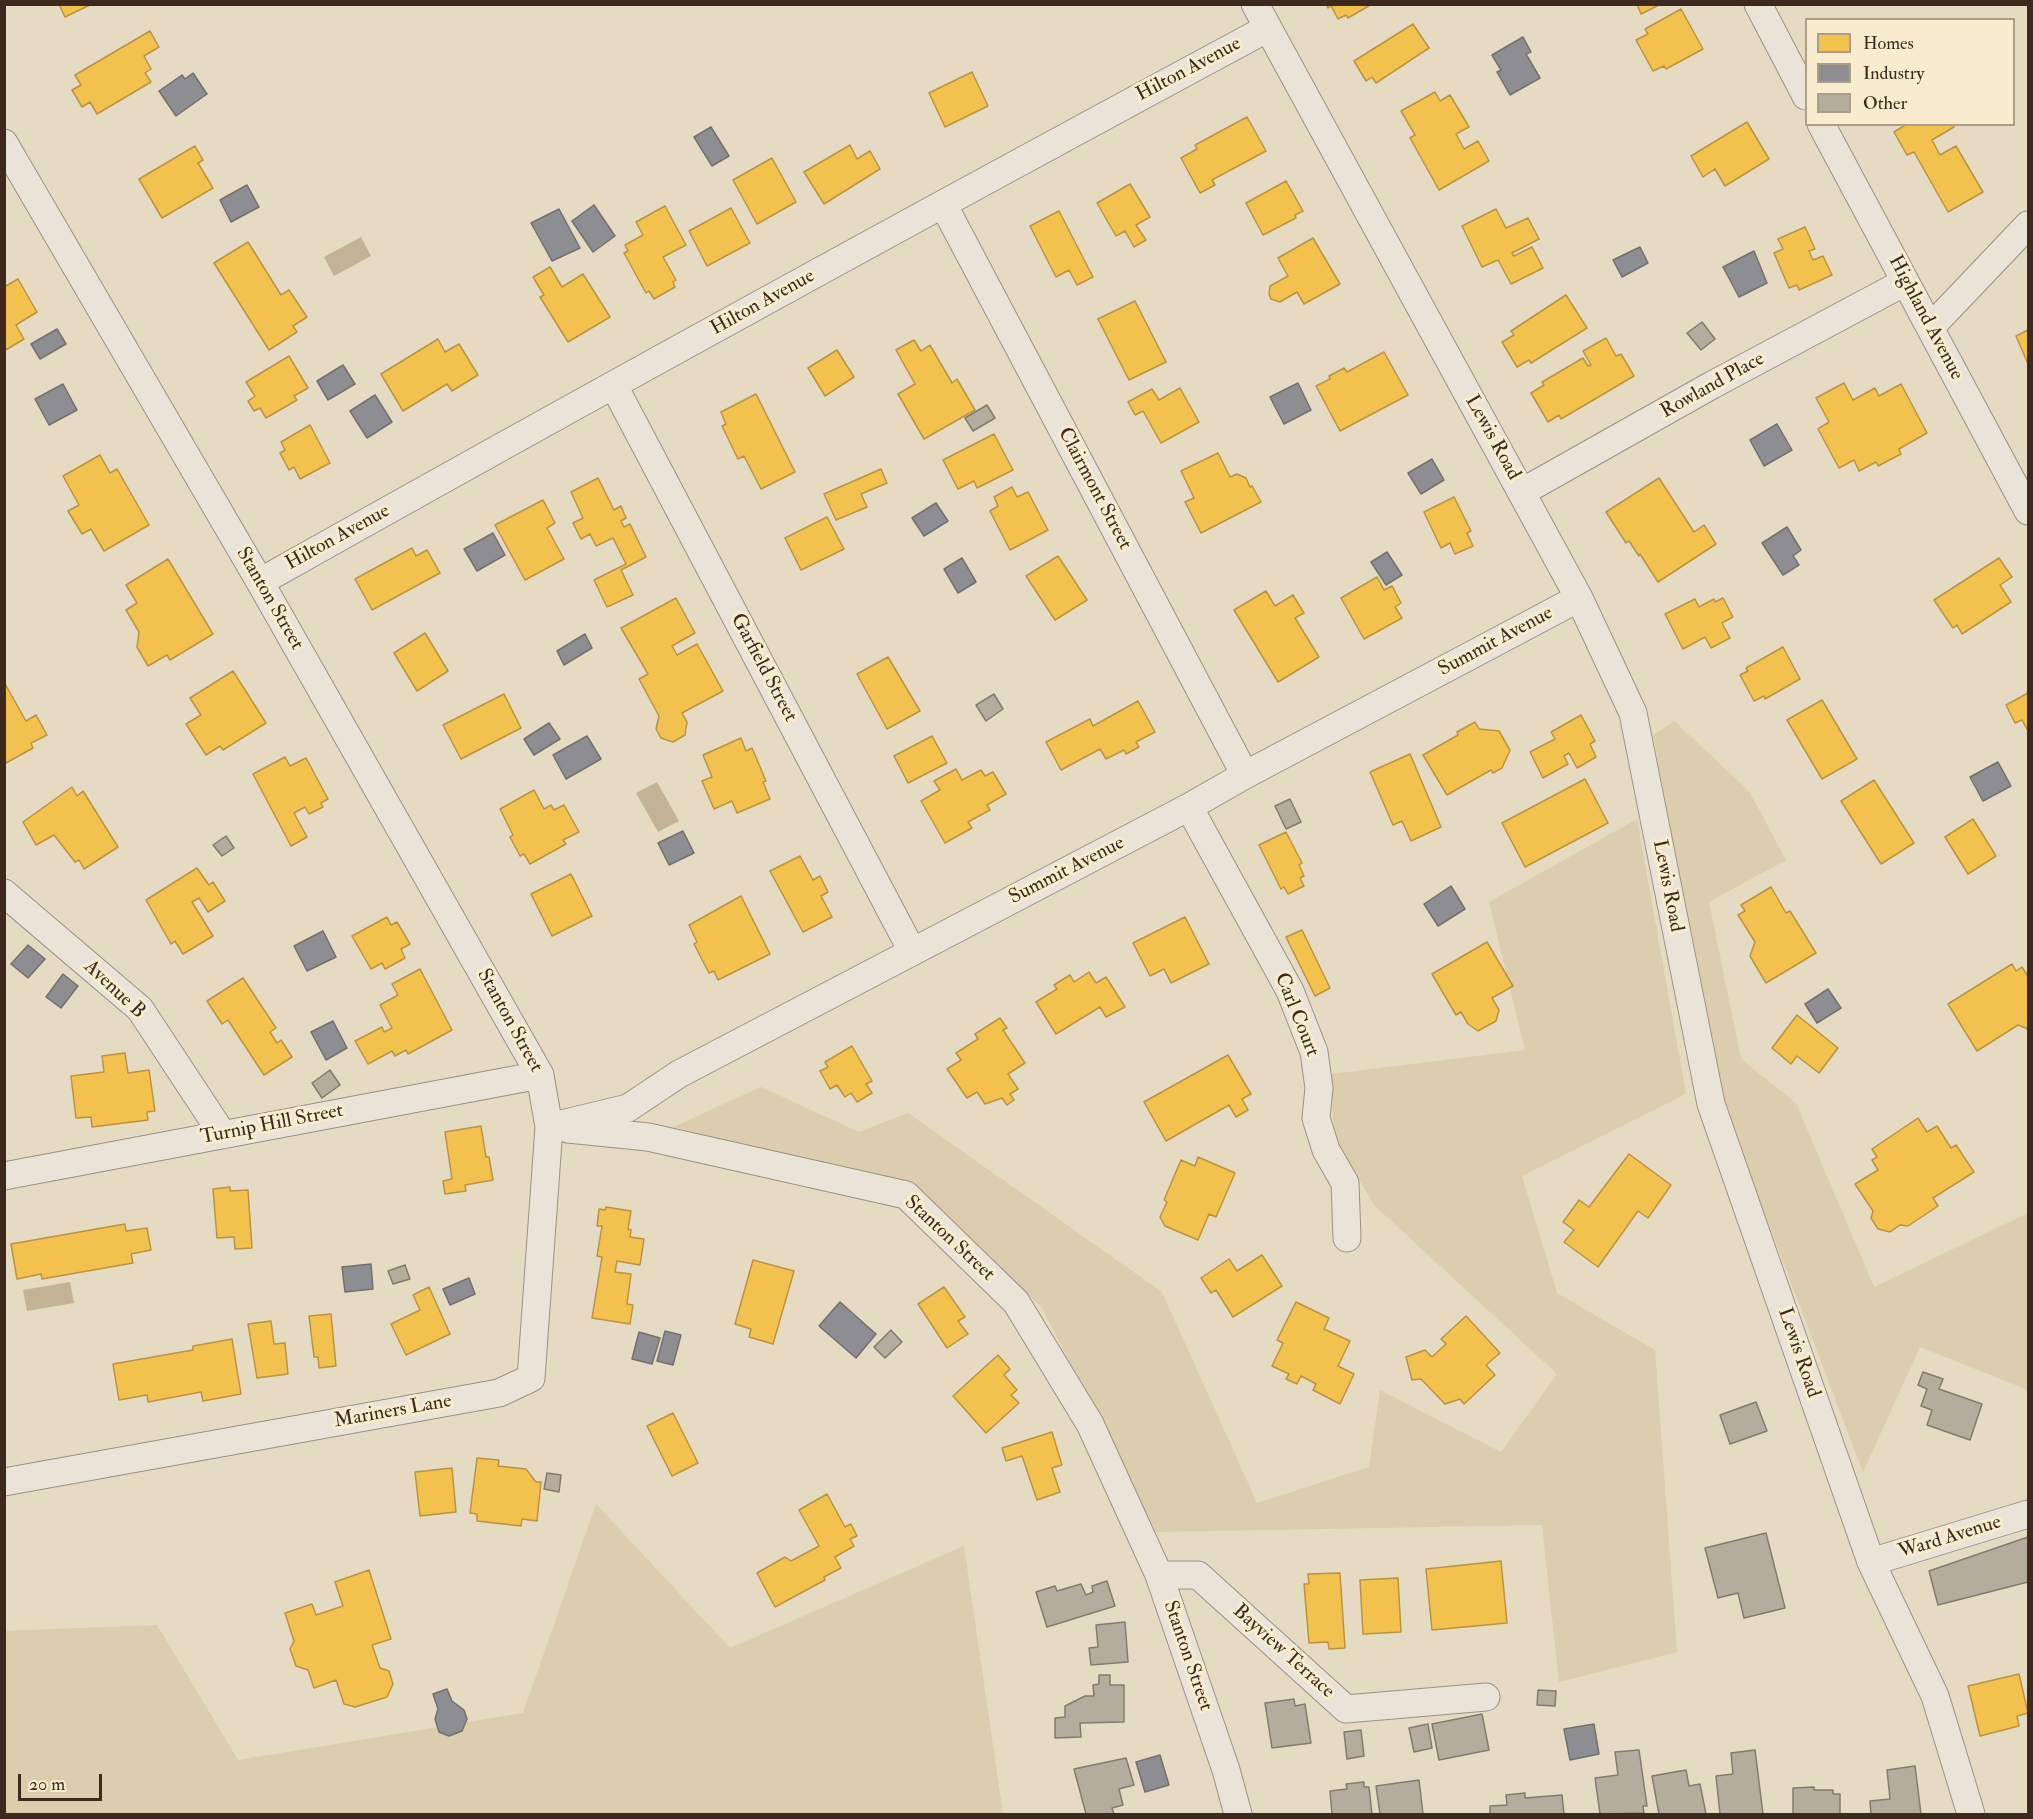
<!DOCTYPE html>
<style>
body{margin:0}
#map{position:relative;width:2033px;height:1819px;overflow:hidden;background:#e4dbc2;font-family:"IM FELL Double Pica",serif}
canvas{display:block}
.frame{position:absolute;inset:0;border:6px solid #3e291f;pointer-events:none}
.legend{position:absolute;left:1805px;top:18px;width:210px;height:108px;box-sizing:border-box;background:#f7ecce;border:2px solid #ad9e88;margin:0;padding:8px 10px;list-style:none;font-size:18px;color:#3e291f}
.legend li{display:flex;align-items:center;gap:12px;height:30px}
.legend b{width:30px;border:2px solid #ad9e88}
.scale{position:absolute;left:18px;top:1774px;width:84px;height:27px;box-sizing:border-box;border:3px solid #3e291f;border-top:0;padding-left:8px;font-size:18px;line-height:21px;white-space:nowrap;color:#3e291f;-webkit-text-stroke:4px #f7ecce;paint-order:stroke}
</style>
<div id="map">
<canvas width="2033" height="1819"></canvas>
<div class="frame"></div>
<ul class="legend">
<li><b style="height:16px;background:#f2c14e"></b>Homes</li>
<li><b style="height:16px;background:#8d8d92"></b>Industry</li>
<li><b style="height:16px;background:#b4ac9c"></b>Other</li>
</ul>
<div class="scale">20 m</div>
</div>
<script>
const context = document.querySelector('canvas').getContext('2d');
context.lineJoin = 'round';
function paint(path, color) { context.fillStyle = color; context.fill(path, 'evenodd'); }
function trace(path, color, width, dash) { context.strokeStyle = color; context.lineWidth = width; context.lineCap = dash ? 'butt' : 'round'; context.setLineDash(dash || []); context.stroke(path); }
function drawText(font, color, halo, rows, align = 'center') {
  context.font = font + ' "IM FELL Double Pica",serif'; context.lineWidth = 6; context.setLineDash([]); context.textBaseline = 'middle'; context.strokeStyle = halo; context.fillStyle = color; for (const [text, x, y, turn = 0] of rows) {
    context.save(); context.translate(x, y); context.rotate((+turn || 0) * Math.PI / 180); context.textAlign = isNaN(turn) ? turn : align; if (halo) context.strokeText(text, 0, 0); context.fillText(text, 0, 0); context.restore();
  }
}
paint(new Path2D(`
 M1674 721 1749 791 1786 860 1709 902 1741 1059 1796 1103 1874 1287 2028 1213V1390L1920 1347 1863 1472 1720 1096 1653 735Z
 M1637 819 1686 1094 1522 1176 1557 1293 1655 1350 1677 1652 1559 1682 1542 1525 1156 1532 1042 1308 925 1194 673 1127 761 1087 859 1132 908 1113 1162 1292 1257 1503 1369 1467 1380 1390 1501 1452 1557 1374 1374 1205 1334 1137 1331 1074 1525 1050 1489 902Z
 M596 1504 730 1648 964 1546 1003 1814H5L4 1631 157 1625 238 1760 523 1713Z`), '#dbcdad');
paint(new Path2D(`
 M361 237 371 256 334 276 324 257Z
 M657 782 679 821 658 832 636 793Z
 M70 1282 74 1303 27 1311 23 1290Z`), '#c3b394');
const homes = new Path2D(`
 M59 4H92L65 17Z
 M1326 4H1372L1348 18 1346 15 1338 19 1331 6 1328 8Z
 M1637 4H1659V5L1641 14Z
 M1681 9 1703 49 1666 69 1664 66 1653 71 1636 40 1648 34 1645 29Z
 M1413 24 1429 48 1376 83 1372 77 1366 81 1354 61Z
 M150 31 159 47 144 56 151 69 145 73 151 82 97 114 90 102 82 107 72 90 81 85 75 75Z
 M972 72 988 106 945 127 929 93Z
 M1435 92 1440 101 1450 95 1469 127 1456 134 1464 149 1478 141 1489 161 1439 190 1410 138 1415 135 1401 111Z
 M1247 117 1266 151 1212 180 1215 185 1200 193 1181 158 1197 149 1195 145Z
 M1747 122 1769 159 1725 186 1715 169 1703 177 1691 156Z
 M1907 124H1953L1954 127 1932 140 1940 155 1956 146 1983 192 1948 212 1914 152 1907 155 1894 132Z
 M850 145 857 159 870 151 880 169 824 204 804 172Z
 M195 146 203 160 198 163 213 188 162 218 139 179Z
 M772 158 796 202 757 224 733 180Z
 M1286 181 1303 211 1295 215 1296 218 1263 235 1246 203Z
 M1130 184 1150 217 1136 225 1146 240 1134 247 1125 231 1116 236 1097 203Z
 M665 206 686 245 663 257 676 280 673 282 675 287 654 299 649 291 646 293 624 253 628 251 625 245 643 235 636 222Z
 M731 208 750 243 707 266 689 231Z
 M1496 209 1506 228 1528 218 1539 239 1512 253 1514 256 1532 247 1543 268 1511 284 1498 260 1482 267 1462 226Z
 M1059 211 1093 277 1077 285 1069 270 1056 277 1030 226Z
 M1805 227 1815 249 1809 251 1813 260 1823 256 1832 275 1799 290 1797 285 1789 288 1774 253 1783 249 1778 239Z
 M1313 238 1340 284 1304 304 1297 292 1280 302 1271 299 1269 294 1270 286 1288 276 1278 258Z
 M248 242 281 295 289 290 307 317 293 326 297 332 269 350 214 263Z
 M550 267 562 287 583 274 610 317 568 342 540 297 544 295 533 277Z
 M18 279 37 312 16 325 24 339 4 351V287Z
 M1566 295 1587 328 1531 363 1529 360 1517 367 1502 342 1514 335 1511 331Z
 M1135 301 1166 362 1129 380 1098 319Z
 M2028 330V364L2016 336Z
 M1606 338 1616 356 1621 354 1634 376 1561 419 1559 415 1548 422 1531 393 1544 385 1542 382 1583 358 1588 366 1591 365 1583 351Z
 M438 339 445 352 459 344 478 375 452 391 447 384 403 411 381 374Z
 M914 340 921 351 930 345 952 383 957 379 975 410 924 439 898 394 915 384 896 350Z
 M837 350 854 377 825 396 808 368Z
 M1384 352 1408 395 1340 431 1316 386 1330 379 1329 376 1344 368 1347 372Z
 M289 356 308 388 294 396 297 400 266 418 260 408 254 411 248 401 255 396 246 382Z
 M1844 383 1853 400 1875 388 1879 396 1901 384 1927 433 1899 449 1901 454 1878 466 1876 462 1859 471 1854 460 1839 468 1818 429 1829 422 1816 398Z
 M1180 388 1199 422 1161 443 1143 411 1135 415 1128 402 1152 389 1159 400Z
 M756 394 795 472 761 489 744 456 738 459 722 426 726 424 721 412Z
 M310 425 330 463 300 479 294 467 289 470 280 453 285 450 281 442Z
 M994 434 1013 470 977 488 974 481 958 489 943 460Z
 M1218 453 1230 477 1237 474 1246 478 1250 487 1252 486 1261 502 1201 533 1185 502 1194 498 1181 471Z
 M100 455 110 473 117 469 149 525 104 551 91 529 82 534 68 511 79 505 63 476Z
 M881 469 887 483 861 494 867 507 836 520 824 494Z
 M598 478 614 510 621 506 626 518 621 521 624 527 630 524 646 557 621 570 633 595 607 607 594 580 626 564 613 538 596 546 590 534 581 539 573 523 583 518 571 492Z
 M1659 478 1694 532 1704 525 1716 544 1658 582 1640 554 1639 556 1629 541 1626 543 1606 512Z
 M1012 487 1017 497 1028 492 1048 530 1010 550 990 511 998 506 994 497Z
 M1454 497 1471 531 1467 533 1473 546 1455 554 1450 543 1441 548 1424 512Z
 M543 500 555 523 547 528 564 559 525 580 495 525Z
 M827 517 844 549 801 570 785 538Z
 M412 548 416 556 427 550 440 573 372 610 355 579Z
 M1058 556 1087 600 1055 620 1026 576Z
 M1999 558 2012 577 2000 585 2011 602 1962 634 1957 625 1953 628 1934 600Z
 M168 559 213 634 170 660 167 655 148 666 137 647 139 632 126 610 137 603 126 585Z
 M1377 577 1384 590 1392 586 1401 603 1395 607 1402 618 1364 639 1341 598Z
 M1266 591 1275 606 1293 595 1304 613 1295 618 1319 657 1278 682 1234 610Z
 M676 598 695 633 672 646 677 655 697 644 723 691 682 713 687 722 685 735 673 742 661 738 656 729 659 716 639 679 648 674 621 628Z
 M1723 598 1733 617 1722 623 1730 638 1711 648 1705 637 1683 649 1665 614 1695 599 1699 607 1714 599 1715 602Z
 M425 633 448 671 417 691 394 653Z
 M1783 647 1800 679 1765 699 1764 696 1754 701 1740 675 1748 671 1746 668Z
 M888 657 920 711 887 729 857 674Z
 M233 671 266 723 223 750 220 746 206 755 186 724 201 715 190 698Z
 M4 682 26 721 36 715 47 735 31 743 33 748 6 763 4 760Z
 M2028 693V731L2022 720 2015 723 2006 705Z
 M504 694 521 728 461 759 443 725Z
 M1822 700 1857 759 1822 779 1787 720Z
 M1138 701 1155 732 1136 742 1139 747 1126 754 1124 750 1106 759 1100 749 1061 770 1046 742 1090 719 1093 726Z
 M1581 715 1595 741 1590 744 1596 757 1577 768 1569 753 1564 756 1568 764 1543 778 1530 752 1555 739 1551 732Z
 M1475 722 1479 729 1499 731 1510 750 1502 768 1493 773 1491 770 1447 795 1423 755 1458 735 1457 732Z
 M932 736 947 763 908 783 894 756Z
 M741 738 746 751 752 748 766 781 763 782 770 799 737 813 732 801 714 809 702 781 712 777 703 755Z
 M1410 754 1441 827 1411 841 1402 821 1393 825 1370 772Z
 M285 757 290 766 306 758 328 799 321 803 323 807 309 814 305 807 294 813 307 837 291 846 253 774Z
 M956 769 962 780 981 770 985 776 993 772 1006 794 987 805 990 810 968 822 972 828 945 843 921 801 940 790 934 781Z
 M1585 779 1608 823 1525 867 1502 823Z
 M1874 780 1914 843 1881 864 1841 801Z
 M72 787 77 796 83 791 118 847 84 869 79 860 75 862 54 835 36 845 23 822Z
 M534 790 544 809 551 805 554 810 564 805 579 832 563 840 566 844 530 864 524 854 520 856 510 837 513 835 500 809Z
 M1973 819 1996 856 1968 874 1945 837Z
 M1286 832 1302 863 1299 865 1304 876 1300 878 1304 886 1288 894 1284 887 1281 889 1259 845Z
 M800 856 813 880 820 876 828 892 821 896 832 917 803 932 770 871Z
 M197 868 209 885 213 882 225 901 208 912 199 898 192 902 213 936 183 954 175 941 171 944 146 900Z
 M571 874 592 916 552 936 531 894Z
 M1771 887 1786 913 1790 911 1816 953 1766 983 1750 956 1755 942 1738 915 1745 911 1741 905Z
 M741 896 770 954 718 980 714 971 709 973 694 944 697 942 689 925Z
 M387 917 391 925 397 922 410 944 401 949 405 958 385 969 382 963 371 969 352 936Z
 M1185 917 1209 964 1171 983 1164 969 1150 976 1133 943Z
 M1302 930 1330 988 1315 996 1286 937Z
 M1487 942 1513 986 1492 998 1499 1010 1496 1021 1478 1031 1468 1024 1461 1012 1456 1015 1432 974Z
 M2012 964 2016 971 2022 967 2028 977V1029L2018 1025 1977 1051 1948 1004Z
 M420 969 452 1030 408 1054 406 1050 395 1056 392 1051 368 1064 355 1041 382 1027 384 1032 392 1028 380 1005 398 995 392 984Z
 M1089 972 1096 983 1106 977 1125 1007 1106 1017 1100 1007 1056 1034 1036 1002 1057 989 1054 985 1070 975 1074 982Z
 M243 978 276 1028 270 1032 277 1043 281 1040 292 1057 264 1075 228 1020 222 1024 207 1001Z
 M1797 1015 1838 1048 1819 1073 1797 1056 1791 1064 1772 1048Z
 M1000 1018 1007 1028 1003 1030 1025 1063 1008 1074 1018 1089 1010 1094 1014 1100 1007 1105 1002 1098 985 1104 977 1092 967 1098 947 1069 961 1060 956 1053 978 1039 975 1034Z
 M852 1046 872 1081 866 1084 872 1093 857 1102 851 1093 845 1097 837 1085 830 1089 820 1071 828 1067 825 1062Z
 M125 1053 128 1073 149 1070 155 1111 147 1112 148 1120 92 1127 91 1117 76 1118 71 1076 104 1072 102 1056Z
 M1228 1055 1251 1094 1242 1099 1248 1110 1236 1117 1229 1105 1166 1141 1144 1102Z
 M1918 1118 1927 1132 1937 1126 1951 1148 1956 1145 1974 1172 1933 1198 1938 1206 1908 1226 1900 1225 1890 1232 1878 1229 1871 1218 1873 1211 1855 1184 1878 1170 1872 1160 1877 1157 1872 1149Z
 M481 1126 486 1157H489L493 1180 465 1185 466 1191 445 1194 443 1181 452 1179 445 1132Z
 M1629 1154 1671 1185 1648 1218 1638 1211 1598 1267 1564 1242 1574 1230 1563 1222 1579 1200 1589 1207Z
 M1198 1157 1235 1173 1216 1217 1209 1214 1198 1240 1165 1226 1160 1217 1167 1202 1164 1200 1181 1160 1195 1166Z
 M230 1187V1191L248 1190 252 1248 235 1249 234 1237 217 1238 213 1189Z
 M606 1207 631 1211 628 1229 631 1230 630 1237 644 1239 640 1265 617 1261 615 1272 631 1274 627 1304 633 1305 630 1324 592 1318 602 1257 597 1256 602 1226H597L599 1209 605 1210Z
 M125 1224 126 1231 147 1228 151 1250 131 1254 133 1263 42 1279 41 1274 17 1279 11 1244Z
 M1262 1255 1282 1286 1233 1317 1216 1290 1211 1293 1201 1278 1229 1259 1237 1271Z
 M753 1260 794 1271 773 1344 749 1337 751 1329 735 1324Z
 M429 1287 450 1334 406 1355 391 1324 420 1310 413 1295Z
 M944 1287 965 1317 958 1321 968 1334 947 1348 918 1304Z
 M1296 1302 1329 1318 1324 1329 1350 1341 1338 1366 1354 1374 1340 1404 1313 1390 1316 1384 1301 1376 1297 1384 1286 1379 1289 1374 1272 1366 1283 1343 1277 1340Z
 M331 1314 336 1366 319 1368 318 1357H314L309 1316Z
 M1466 1316 1500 1353 1486 1365 1495 1375 1464 1404 1460 1399 1445 1404 1421 1379 1412 1380 1406 1357 1425 1350 1432 1357 1446 1344 1441 1339Z
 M271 1321 274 1344 285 1343 288 1374 257 1378 248 1324Z
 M232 1339 241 1394 203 1401 201 1392 148 1402 147 1395 119 1400 113 1364 193 1350V1346Z
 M998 1355 1010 1369 1004 1375 1017 1390 1011 1395 1019 1403 986 1433 953 1396Z
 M673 1413 698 1463 672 1476 647 1426Z
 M1052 1432 1062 1465 1052 1468 1060 1492 1037 1500 1022 1456 1006 1461 1002 1448Z
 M477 1458 499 1460 498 1466 526 1469 536 1482H541L537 1521 522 1519 521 1526 477 1521V1514L470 1513Z
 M452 1468 456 1512 420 1516 415 1472Z
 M827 1494 845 1527 851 1524 857 1536 850 1539 854 1546 835 1557 841 1568 824 1577 825 1580 775 1607 757 1573 785 1557 791 1561 819 1546 799 1510Z
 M1501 1561 1507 1623 1432 1630 1426 1569Z
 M369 1570 391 1639 372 1645 380 1668 389 1671 393 1684 387 1697 355 1707 344 1704 336 1680 314 1688 308 1670 296 1666 290 1649 294 1641 285 1613 312 1604 316 1615 343 1606 335 1582Z
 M1340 1573 1345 1648 1329 1649 1328 1642 1309 1643 1304 1584H1309L1308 1574Z
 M1398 1578 1401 1632 1363 1634 1360 1580Z
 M2019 1674 2028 1713 2017 1716 2019 1726 1980 1736 1968 1686Z`);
paint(homes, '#f2c14e');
trace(homes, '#bc9340', 1.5);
const industry = new Path2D(`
 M1523 37 1531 52 1526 54 1540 78 1510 95 1497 72 1501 70 1492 55Z
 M193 73 207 94 176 116 159 91 182 75 185 79Z
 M711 127 729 156 712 166 694 137Z
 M247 185 259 207 231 222 220 200Z
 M594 205 615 236 593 252 572 221Z
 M559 209 580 248 552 261 531 223Z
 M1640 247 1648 263 1622 277 1613 260Z
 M1754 251 1767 283 1739 297 1723 267Z
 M57 329 66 344 40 359 31 344Z
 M343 365 355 384 328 400 317 381Z
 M1298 383 1311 410 1284 424 1270 397Z
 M63 384 77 410 49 425 35 399Z
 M375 395 392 422 367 438 350 411Z
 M1777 424 1792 450 1764 466 1750 440Z
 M1432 459 1444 480 1421 494 1408 473Z
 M936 503 948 521 924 536 912 518Z
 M1787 527 1801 550 1793 556 1799 565 1783 575 1762 543Z
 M493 533 505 555 477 571 464 549Z
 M1387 552 1402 575 1386 585 1371 562Z
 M962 558 976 582 958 593 944 569Z
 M585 634 592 648 564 665 557 651Z
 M549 723 560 739 534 755 524 739Z
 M587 736 601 759 566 779 553 755Z
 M1998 762 2011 786 1983 801 1970 777Z
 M683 831 694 853 669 865 658 843Z
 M1451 886 1465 909 1438 926 1424 904Z
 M323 931 336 957 307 971 294 946Z
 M28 945 45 959 28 978 11 964Z
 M63 974 78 986 61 1008 46 997Z
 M1828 989 1841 1008 1817 1023 1805 1004Z
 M333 1021 347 1048 326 1060 311 1032Z
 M371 1264 373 1289 345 1292 342 1267Z
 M469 1278 475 1294 450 1305 443 1289Z
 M840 1302 876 1334 856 1358 819 1326Z
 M665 1331 681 1335 673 1365 657 1361Z
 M639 1332 660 1338 652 1364 632 1359Z
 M447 1689 452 1701 464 1710 467 1719 462 1731 449 1736 439 1732 435 1719 438 1709 433 1694Z
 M1594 1724 1599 1754 1570 1760 1564 1729Z
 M1160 1755 1169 1785 1145 1792 1136 1762Z`);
paint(industry, '#8d8d92');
trace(industry, '#756f70', 1.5);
const building = new Path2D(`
 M1702 322 1715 339 1701 350 1687 333Z
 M987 405 995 418 973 431 965 418Z
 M994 694 1003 709 986 721 976 705Z
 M1290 799 1301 822 1286 829 1275 806Z
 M226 836 234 848 222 856 213 845Z
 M330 1070 340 1085 322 1098 312 1083Z
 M405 1265 410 1279 393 1284 388 1271Z
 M891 1330 902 1342 885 1358 874 1347Z
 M1923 1372 1943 1379 1939 1389 1982 1404 1970 1440 1927 1425 1932 1410 1921 1406 1927 1389 1918 1385Z
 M1756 1402 1767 1431 1730 1444 1720 1415Z
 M547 1473 561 1475 559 1492 544 1489Z
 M1766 1533 1785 1608 1744 1618 1738 1593 1718 1598 1705 1548Z
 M2028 1537V1582L1938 1605 1929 1571Z
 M1107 1581 1115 1606 1047 1627 1036 1592 1055 1586 1057 1591 1081 1584 1086 1595 1093 1592 1092 1586Z
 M1125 1622 1128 1662 1091 1665 1089 1648 1098 1647 1096 1625Z
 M1099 1675H1110V1685H1124V1722L1080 1723 1081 1737 1055 1738V1718L1065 1717V1706L1085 1696H1094L1093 1685 1099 1684Z
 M1538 1690 1556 1691 1555 1706 1537 1705Z
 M1294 1699 1295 1706 1305 1704 1311 1743 1272 1748 1265 1703Z
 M1482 1714 1489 1750 1439 1760 1432 1724Z
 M1428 1724 1432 1748 1414 1752 1409 1728Z
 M1361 1730 1364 1756 1347 1759 1344 1732Z
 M1639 1750 1647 1806H1643L1644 1813 1600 1814 1595 1778 1618 1775 1615 1752Z
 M1755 1750 1763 1814H1720L1716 1776 1733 1774 1731 1753Z
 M1126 1758 1134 1785 1119 1789 1123 1805 1112 1808 1114 1814H1086L1074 1769Z
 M1915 1766 1921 1814H1871L1870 1801 1890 1799 1887 1770Z
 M1686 1770 1689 1786 1700 1784 1706 1814H1659L1652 1776Z
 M1419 1780 1423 1814H1380L1376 1786Z
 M1364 1782V1787H1369L1372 1814H1332L1330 1791 1347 1789 1346 1784Z
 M1814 1787V1790H1833V1794H1840V1814H1793V1788Z
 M1525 1793V1798L1562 1795 1564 1814H1490V1806L1507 1805 1506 1795Z`);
paint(building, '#b4ac9c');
trace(building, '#837b6e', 1.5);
const minor = new Path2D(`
 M1255 4 1579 598 1633 713 1711 1104 1871 1562 1935 1696 1971 1814
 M1758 4 1806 96
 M1821 124 2028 511
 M4 143 260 582 540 1075 549 1127 531 1378 499 1393 4 1482
 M943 204 1245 775
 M1930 328 2028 225
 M614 386 912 951
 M1522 492 1712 385 1905 282
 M260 582C594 394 930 210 1268 28
 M1189 807 1290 991 1314 1052 1319 1088 1316 1118 1326 1150 1345 1183 1347 1238
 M4 893 140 1009 223 1135
 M549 1127 628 1108 679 1074 1189 807 1245 775 1579 598
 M568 1129 648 1137 906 1195 1016 1302 1090 1424 1159 1575 1226 1770 1238 1814
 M4 1176 540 1075
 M1871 1562 2028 1514
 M1159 1575H1198L1346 1709 1486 1697`);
trace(minor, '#9a9284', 29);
trace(minor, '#e9e4d7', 27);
drawText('20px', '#3e291f', '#f7ecce', [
 ["Hilton Avenue",1189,70,-28],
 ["Hilton Avenue",763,303,-29],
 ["Highland Avenue",1925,318,62],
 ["Rowland Place",1713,386,-29],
 ["Lewis Road",1492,438,61],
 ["Clairmont Street",1094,489,62],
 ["Hilton Avenue",338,538,-29],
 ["Stanton Street",269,599,60],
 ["Summit Avenue",1496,642,-28],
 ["Garfield Street",763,668,62],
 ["Summit Avenue",1067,871,-27],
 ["Lewis Road",1667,886,79],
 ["Avenue B",114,990,43],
 ["Carl Court",1296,1015,68],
 ["Stanton Street",509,1021,61],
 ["Turnip Hill Street",272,1125,-11],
 ["Stanton Street",949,1239,43],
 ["Lewis Road",1798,1353,71],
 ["Mariners Lane",393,1412,-10],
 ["Ward Avenue",1950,1538,-17],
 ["Bayview Terrace",1283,1652,42],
 ["Stanton Street",1187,1656,71]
]);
</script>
